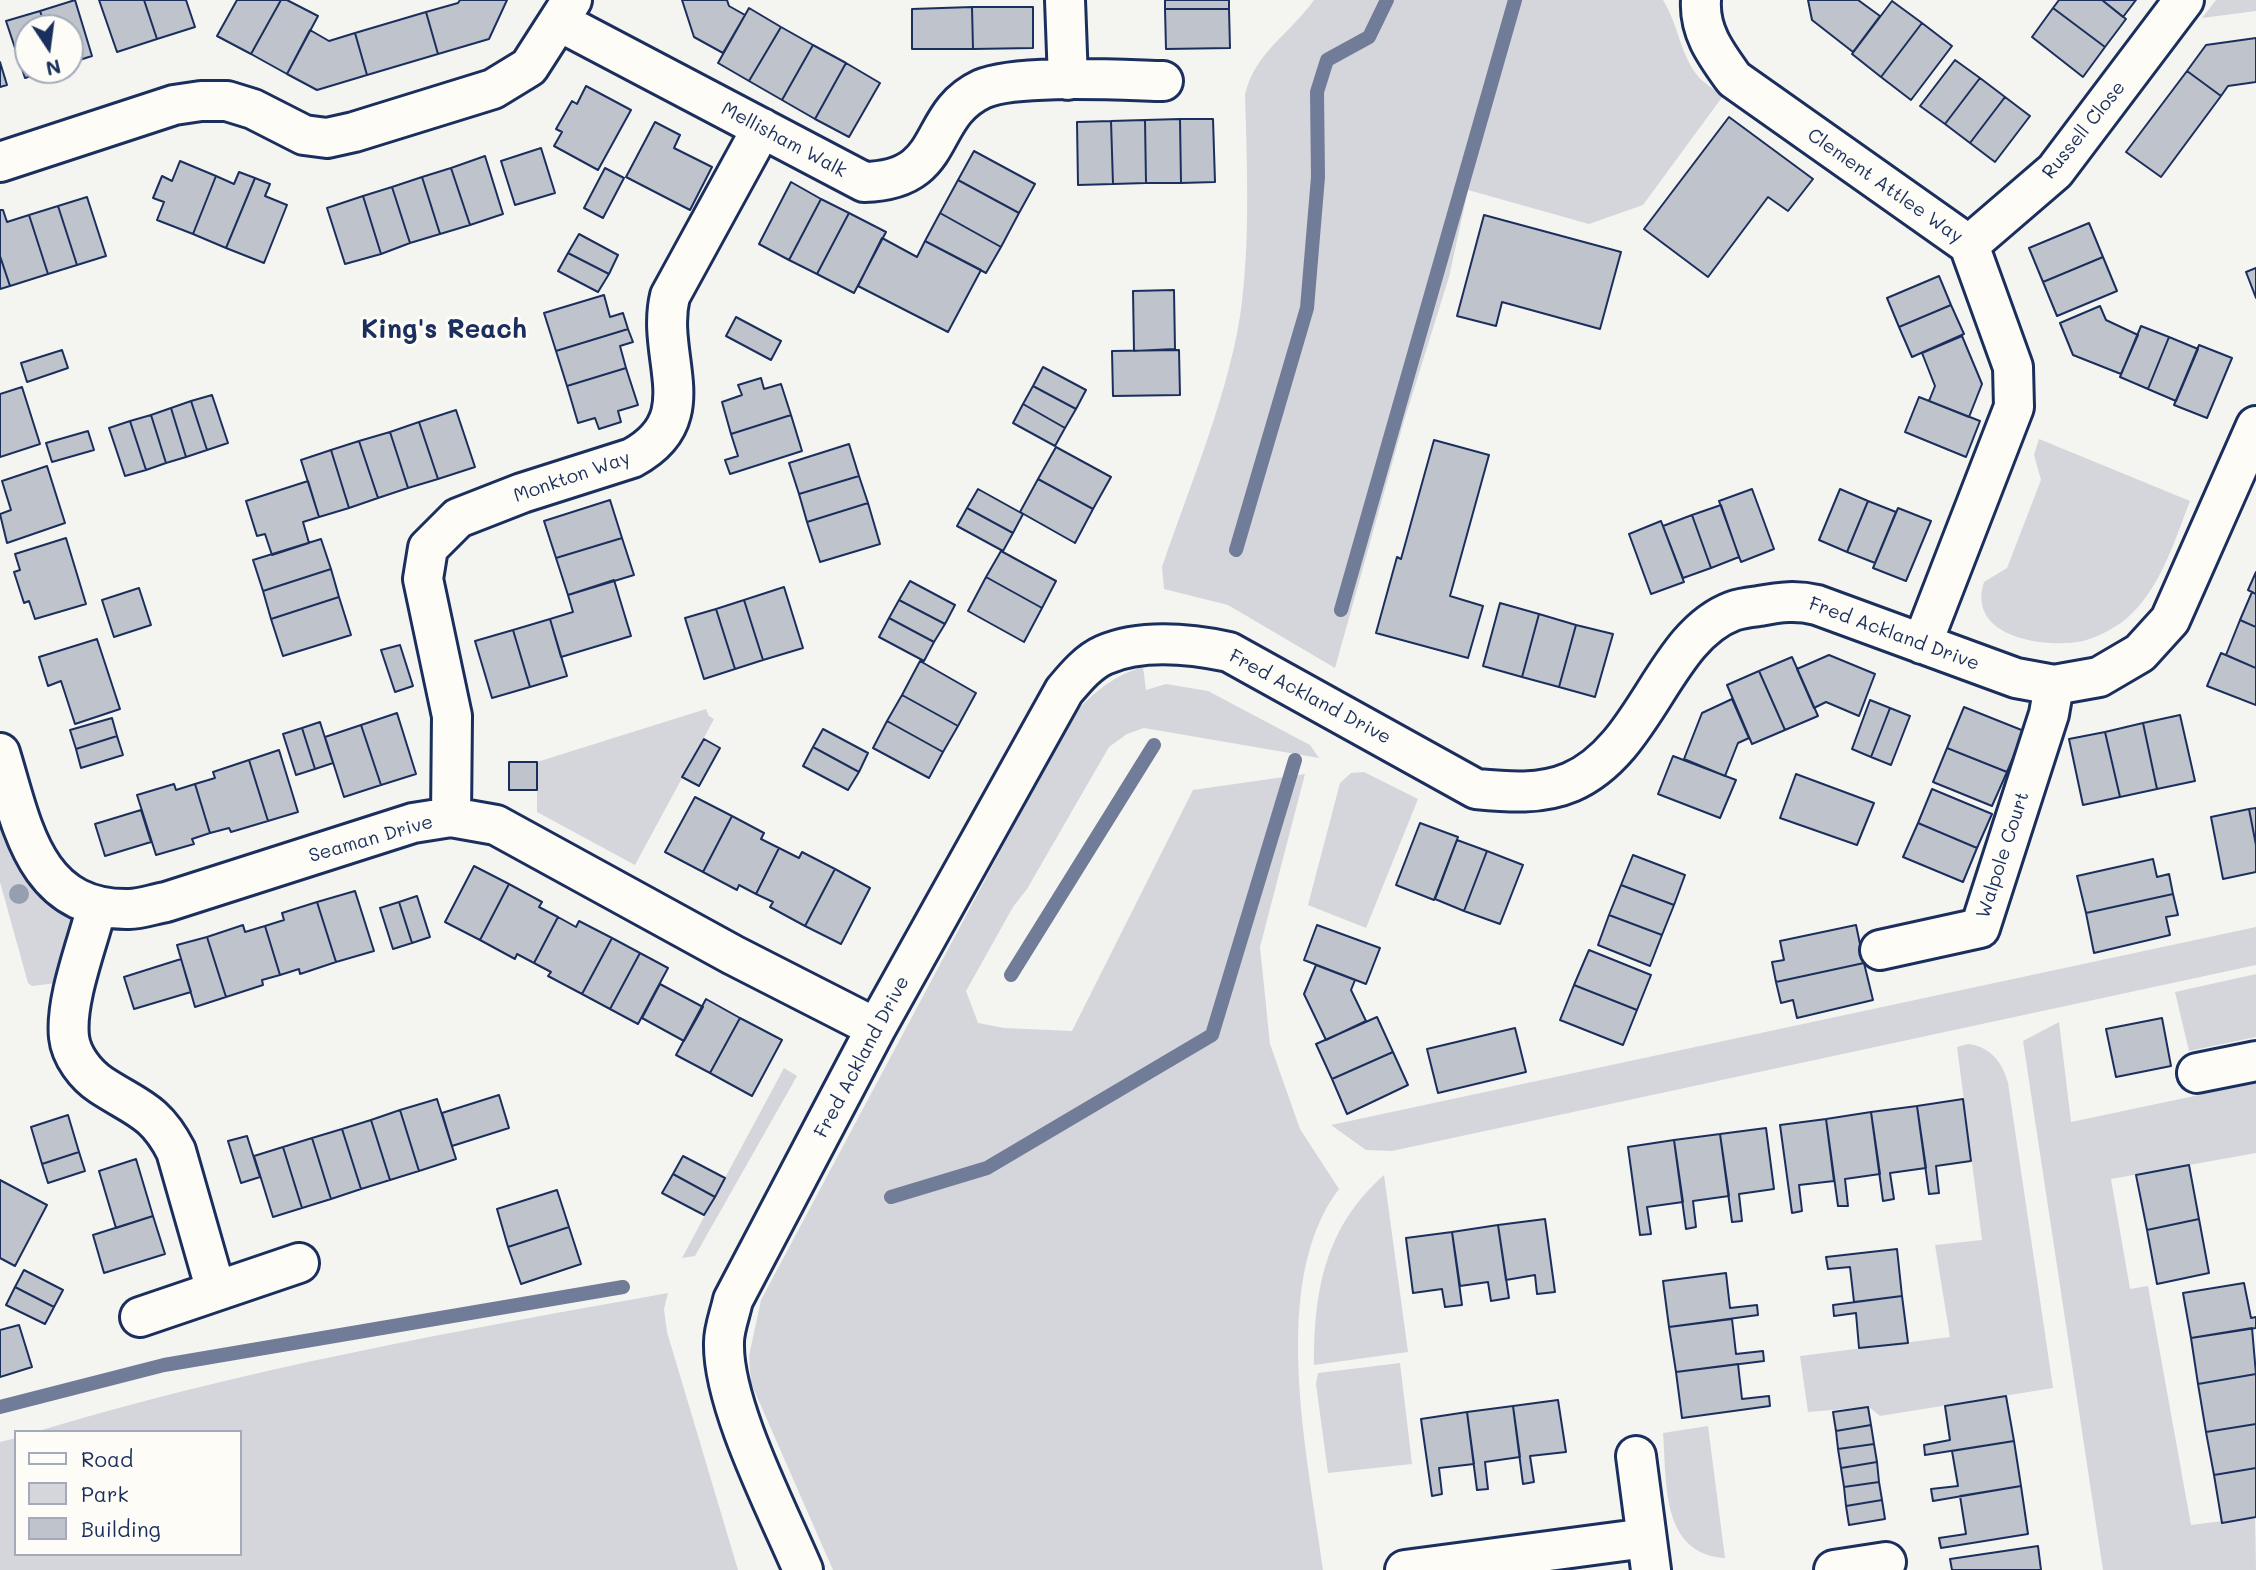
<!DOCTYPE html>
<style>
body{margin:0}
#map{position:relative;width:2256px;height:1570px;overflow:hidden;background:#f4f4f1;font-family:Mali,sans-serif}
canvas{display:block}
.legend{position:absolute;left:14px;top:1430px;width:228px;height:126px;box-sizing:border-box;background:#fdfcf7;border:2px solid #a3aaba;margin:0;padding:9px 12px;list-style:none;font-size:21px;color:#1b2f5e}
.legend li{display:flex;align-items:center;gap:14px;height:35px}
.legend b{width:35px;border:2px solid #a3aaba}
.north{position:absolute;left:14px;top:14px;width:70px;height:70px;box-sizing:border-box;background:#fdfcf7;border:2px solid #a3aaba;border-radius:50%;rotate:167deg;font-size:19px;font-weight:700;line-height:28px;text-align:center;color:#1b2f5e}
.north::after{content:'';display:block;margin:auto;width:24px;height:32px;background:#1b2f5e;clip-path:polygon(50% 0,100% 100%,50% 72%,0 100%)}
</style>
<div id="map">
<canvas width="2256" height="1570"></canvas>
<ul class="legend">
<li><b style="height:9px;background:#fdfcf7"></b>Road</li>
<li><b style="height:19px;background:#d4d6db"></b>Park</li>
<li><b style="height:19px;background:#bfc3cc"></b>Building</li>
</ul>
<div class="north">N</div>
</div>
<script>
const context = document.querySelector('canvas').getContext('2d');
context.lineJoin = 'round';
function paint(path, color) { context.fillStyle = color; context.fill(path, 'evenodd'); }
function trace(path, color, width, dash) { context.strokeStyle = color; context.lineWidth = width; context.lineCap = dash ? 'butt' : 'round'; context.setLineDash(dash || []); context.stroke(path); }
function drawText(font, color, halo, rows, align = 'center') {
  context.font = font + ' Mali,sans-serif'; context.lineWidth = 6; context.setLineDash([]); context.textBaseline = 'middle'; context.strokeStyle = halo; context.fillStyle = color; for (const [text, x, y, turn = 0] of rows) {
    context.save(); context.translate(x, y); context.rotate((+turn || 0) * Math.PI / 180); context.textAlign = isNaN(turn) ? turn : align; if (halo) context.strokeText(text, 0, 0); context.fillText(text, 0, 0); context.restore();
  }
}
paint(new Path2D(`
 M1314 0H1663C1678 24 1680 53 1697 75 1703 83 1715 89 1723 96L1643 205 1589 224 1468 190 1449 277 1404 421 1335 668 1228 605 1164 589 1162 567C1190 485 1232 386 1242 302 1250 233 1247 165 1245 95 1254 53 1290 34 1314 0Z
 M2216 0H2256V11L2202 18Z
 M2039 439 2190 501C2174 542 2160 590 2126 619 2113 629 2098 637 2083 641 2044 649 1966 637 1984 582L2007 568 2041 480 2034 455Z
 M1143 667 1146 690 1166 684 1208 691 1310 745 1319 758 1144 728 1127 734 1109 747 1027 889 1013 907 966 991 978 1023 1004 1028 1072 1031 1193 790 1305 774 1260 947 1270 1044 1300 1129 1339 1189C1267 1283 1309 1461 1323 1570H833L751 1383 749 1356 761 1300 1073 715C1093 693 1114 675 1143 667Z
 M706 709 709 716 714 719 635 865 537 812V762Z
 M1364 772 1418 799 1366 928 1308 905 1340 783 1351 773Z
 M0 808C8 834 13 869 34 889 47 901 65 909 75 924L65 982 32 986 28 983 0 882Z
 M2256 927V965L1392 1151 1366 1150 1331 1125Z
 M2256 974V1037L2189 1051 2175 992Z
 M2059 1022 2071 1122 2256 1083V1153L2111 1179 2130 1289 2148 1286 2191 1525 2255 1517 2256 1570H2103L2023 1041Z
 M1968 1044C1990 1046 2003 1063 2008 1083L2053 1388 1880 1416 1869 1407 1808 1412 1800 1356 1950 1337 1935 1245 1982 1240 1957 1047Z
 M784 1068 797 1076 695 1256 682 1258Z
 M1384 1175 1408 1352 1314 1365C1314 1290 1325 1227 1384 1175Z
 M668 1293 664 1309 667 1332 738 1570H0V1442L16 1438V1554H240V1432H35C243 1369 455 1331 668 1293Z
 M1400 1363 1412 1464 1328 1473 1316 1384 1318 1373Z
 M1708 1426 1725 1558C1660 1554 1667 1481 1663 1433Z`), '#d4d6db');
trace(new Path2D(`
 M1236 550 1307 308 1318 177 1317 92 1327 60 1369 37 1387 0
 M1341 610 1515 0
 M1011 975 1154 745
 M891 1197 987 1168 1212 1035 1295 760
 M0 1407 164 1365 623 1287`), '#717c98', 14);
const building = new Path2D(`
 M75 0 92 56 70 63V28H46L40 11Z
 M99 0H144L157 39 117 52Z
 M144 0H186L195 27 157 39Z
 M237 0H281L251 54 217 36Z
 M281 0H287L318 16 287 74 251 54Z
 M460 0H507L489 39 438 54 426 12 458 3Z
 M682 0H727L729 6 745 15 723 53 694 37Z
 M1165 0H1229V9H1165Z
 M1808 0H1858L1880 16 1853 52 1812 20Z
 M2059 0H2102L2126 19 2105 47 2053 8Z
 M2102 0H2136L2123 17Z
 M1892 1 1922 23 1881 77 1852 54Z
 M972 7 973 49H912V9Z
 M972 7H1033V48L973 49Z
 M749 8 781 27 749 81 718 63Z
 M2053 8 2105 47 2083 77 2032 37Z
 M1165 9H1229L1230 48 1166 49Z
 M40 11 46 28H28V70H50L25 78 6 21Z
 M426 12 438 54 367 75 355 33Z
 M1922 23 1952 46 1911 100 1881 77Z
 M781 27 813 45 782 100 749 81Z
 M310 30 329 41 355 33 367 75 317 90 287 74Z
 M2256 38V82L2228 86 2221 96 2187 71 2206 45Z
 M813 45 846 63 815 119 782 100Z
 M1955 60 1980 78 1945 124 1920 106Z
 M0 62 7 85 0 87Z
 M846 63 880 83 849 137 815 119Z
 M2187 71 2221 96 2161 177 2126 152Z
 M1980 78 2005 97 1970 143 1945 124Z
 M586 86 631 110 598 170 554 146 562 132 556 129 572 101 577 104Z
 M2005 97 2030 116 1995 162 1970 143Z
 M1729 117 1813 179 1788 211 1768 197 1708 277 1644 229Z
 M1180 119H1213L1215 182 1181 183Z
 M1180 119 1181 183H1146L1145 120Z
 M1145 120 1146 183 1113 184 1111 121Z
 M1111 121 1113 184 1078 185 1077 122Z
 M655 122 680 135 674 148 712 167 690 210 626 177Z
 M541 148 555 193 515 205 501 161Z
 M974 151 1035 184 1019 213 958 180Z
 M485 156 503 214 470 225 451 168Z
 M180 161 216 176 193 234 157 220 164 202 153 198 162 176 172 181Z
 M451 168 470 225 440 234 422 177Z
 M605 168 624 178 603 218 584 208Z
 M239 172 255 178 226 248 193 234 216 176 234 184Z
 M422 177 440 234 410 243 392 187Z
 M255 178 270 184 265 196 287 205 264 263 226 248Z
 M958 180 1019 213 1001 247 940 213Z
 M791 182 821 199 789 260 759 244Z
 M392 187 410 243 381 254 363 196Z
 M363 196 381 254 345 264 327 208Z
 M87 197 106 256 77 265 58 206Z
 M821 199 849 213 817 274 789 260Z
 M58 206 77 265 48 274 29 215Z
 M0 210H3L7 222 29 215 48 274 10 286 0 256Z
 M849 213 886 232 854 293 817 274Z
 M940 213 1001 247 986 273 925 241Z
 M1484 215 1621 252 1600 329 1502 302 1496 326 1457 316Z
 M2089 223 2103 257 2043 282 2029 248Z
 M579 234 618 255 609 274 568 253Z
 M882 238 917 257 925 241 981 270 948 332 858 286Z
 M568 253 609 274 598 292 558 271Z
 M0 256 10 286 0 289Z
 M2103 257 2117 291 2057 316 2043 282Z
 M2256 268V298L2246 272Z
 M1939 276 1951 305 1899 327 1887 298Z
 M1174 290 1175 349 1134 351 1133 291Z
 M604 295 610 317 623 313 628 329 556 351 544 313Z
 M1951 305 1964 334 1912 357 1899 327Z
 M2100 306 2106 320 2138 335 2121 374 2073 355 2060 323Z
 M736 317 781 341 771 360 726 336Z
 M2141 326 2169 337 2148 389 2120 377Z
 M628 329 633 342 620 346 626 368 567 386 556 351Z
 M1962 336 1982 384 1969 417 1929 401 1935 386 1922 353Z
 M2169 337 2198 349 2176 401 2148 389Z
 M2199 345 2232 358 2207 418 2174 405Z
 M62 350 68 368 27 382 21 363Z
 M1179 350 1180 395 1113 396 1112 351Z
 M1043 367 1086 390 1076 409 1033 386Z
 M626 368 638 405 618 411 621 422 599 429 595 418 578 423 567 386Z
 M761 378 764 389 781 384 791 415 731 434 722 402 742 395 738 385Z
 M1033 386 1076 409 1065 428 1023 404Z
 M22 387 40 444 0 457V394Z
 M212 395 228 443 207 450 191 401Z
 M1919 397 1980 421 1966 457 1905 432Z
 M191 401 207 450 186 457 171 408Z
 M1023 404 1065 428 1055 446 1013 423Z
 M171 408 186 457 166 463 151 415Z
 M456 410 475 467 438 479 419 422Z
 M151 415 166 463 146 470 130 421Z
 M791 415 802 451 730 474 725 460 738 456 731 434Z
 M130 421 146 470 125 476 109 428Z
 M419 422 438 479 408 488 390 432Z
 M88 431 94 450 52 462 46 443Z
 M390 432 408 488 378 498 359 441Z
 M1434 440 1489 455 1450 596 1483 606 1468 658 1376 633 1397 557 1401 559Z
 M359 441 378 498 349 508 331 450Z
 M849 444 859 476 799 494 789 463Z
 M1056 447 1111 477 1093 509 1038 479Z
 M331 450 349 508 319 517 301 460Z
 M47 466 65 523 7 543 0 514 11 510 2 481Z
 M859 476 868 503 807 522 799 494Z
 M1038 479 1093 509 1075 543 1020 512Z
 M308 481 319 517 303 522 309 543 272 555 265 534 257 536 246 501Z
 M978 489 1023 514 1013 533 967 508Z
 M1752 489 1774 549 1741 562 1719 501Z
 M1840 489 1868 501 1847 552 1819 540Z
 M610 500 622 538 556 558 544 521Z
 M1868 501 1896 512 1875 563 1847 552Z
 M868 503 880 544 820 562 807 522Z
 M1721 505 1739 557 1711 568 1692 515Z
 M967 508 1013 533 1003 551 957 526Z
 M1898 508 1931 521 1906 581 1873 568Z
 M1692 515 1711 568 1683 578 1663 526Z
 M1661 521 1684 582 1651 594 1629 534Z
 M66 538 86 604 35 619 29 601 24 603 14 572 20 570 15 554Z
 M622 538 634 575 568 595 556 558Z
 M321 539 331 569 263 591 253 560Z
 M1001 551 1056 581 1042 608 986 577Z
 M331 569 339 597 271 619 263 591Z
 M2256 572V594L2248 590Z
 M986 577 1042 608 1024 642 968 611Z
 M614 580 631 636 561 657 550 619 573 612 568 595Z
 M910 581 955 605 945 624 899 600Z
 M784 587 803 648 763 660 744 600Z
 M139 588 151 625 114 637 102 600Z
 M2252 592 2256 594V627L2240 620Z
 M339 597 351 635 283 656 271 619Z
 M744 600 763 660 735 669 716 609Z
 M899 600 945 624 934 642 889 618Z
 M1500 603 1539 614 1522 677 1483 666Z
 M716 609 735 669 704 679 685 618Z
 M1539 614 1576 625 1559 687 1522 677Z
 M889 618 934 642 924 661 879 637Z
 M550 619 567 676 530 687 513 630Z
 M2240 620 2256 627V668L2226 655Z
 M1576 625 1613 634 1595 697 1559 687Z
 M513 630 530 687 492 698 475 641Z
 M97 639 120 709 75 724 61 681 48 686 39 657Z
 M400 645 413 686 395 692 381 650Z
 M2221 653 2256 668V705L2207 686Z
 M1829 655 1875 674 1859 716 1826 702 1814 708 1797 669Z
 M1792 657 1818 716 1785 730 1759 671Z
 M920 661 976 693 958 726 902 695Z
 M1759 671 1785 730 1752 744 1727 685Z
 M902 695 958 726 943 752 887 721Z
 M1732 699 1749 738 1738 743 1725 776 1684 759 1702 713Z
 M1870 700 1890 708 1871 757 1852 749Z
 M1964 707 2024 731 2007 772 1947 748Z
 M1890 708 1910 716 1891 765 1871 757Z
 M397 713 416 774 381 785 361 725Z
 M2180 715 2195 781 2157 789 2143 723Z
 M112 718 117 736 76 749 70 730Z
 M887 721 943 752 929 778 873 748Z
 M320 722 333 763 315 769 302 728Z
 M2143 723 2157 789 2120 797 2105 732Z
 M361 725 381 785 344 797 325 737Z
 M302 728 315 769 296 775 283 734Z
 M823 729 868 753 859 772 813 747Z
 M2105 732 2120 797 2083 805 2069 739Z
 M117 736 123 755 81 768 76 749Z
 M704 739 720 748 699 786 682 777Z
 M813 747 859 772 848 790 803 766Z
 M1947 748 2007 772 1992 806 1933 782Z
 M279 750 298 812 268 821 249 760Z
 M1673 756 1736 780 1720 818 1658 794Z
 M249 760 268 821 231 832 229 828 210 833 195 784 215 778 213 772Z
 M509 762H537V790H509Z
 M1796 774 1874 803 1857 845 1780 818Z
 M174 784 176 790 195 784 210 833 192 839 194 844 156 855 137 795Z
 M1932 789 1992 814 1977 848 1918 823Z
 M695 797 732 816 703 872 665 852Z
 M2256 808V845L2249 809Z
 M2249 809 2256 845V872L2223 879 2211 817Z
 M141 810 151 842 105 856 95 824Z
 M732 816 764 833 761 839 779 848 756 894 739 885 737 890 703 872Z
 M1420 823 1458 837 1434 900 1396 885Z
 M1918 823 1977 848 1963 882 1903 857Z
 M1457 840 1487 851 1464 911 1435 899Z
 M779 848 799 858 802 852 835 869 805 926 770 907 773 902 756 894Z
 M1487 851 1523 865 1500 924 1464 911Z
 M1633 855 1685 875 1674 905 1621 885Z
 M2153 859 2157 877 2169 874 2173 894 2086 913 2077 876Z
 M474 866 509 884 480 940 445 922Z
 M835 869 870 888 841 944 805 926Z
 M509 884 542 902 539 907 558 917 534 963 517 954 515 959 480 940Z
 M1621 885 1674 905 1662 935 1609 915Z
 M355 891 374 951 336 962 317 902Z
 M2173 894 2178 915 2166 917 2170 935 2094 953 2086 913Z
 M417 896 430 937 412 943 399 902Z
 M317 902 336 962 300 974 299 969 280 975 265 926 284 920 282 913Z
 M399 902 412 943 393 949 380 908Z
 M1609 915 1662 935 1650 966 1598 945Z
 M558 917 576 927 579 921 612 938 582 994 548 976 551 972 534 963Z
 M243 925 245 932 265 926 280 975 262 980 263 985 226 997 207 937Z
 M1317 925 1380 948 1366 984 1304 960Z
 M1856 925 1864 963 1776 982 1772 962 1784 960 1780 941Z
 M207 937 226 997 195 1007 177 945Z
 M612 938 640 953 610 1009 582 994Z
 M1589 950 1651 975 1637 1010 1574 985Z
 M640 953 668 968 638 1024 610 1009Z
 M181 959 191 992 134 1009 124 977Z
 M1864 963 1873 1000 1797 1018 1793 1000 1781 1003 1776 982Z
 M1316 965 1355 980 1351 990 1366 1021 1326 1040 1304 994Z
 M660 984 703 1007 684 1041 642 1018Z
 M1574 985 1637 1010 1623 1045 1560 1020Z
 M706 999 740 1018 710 1073 676 1055Z
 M1377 1017 1393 1052 1332 1079 1316 1044Z
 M740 1018 782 1040 752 1096 710 1073Z
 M2162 1018 2171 1066 2116 1077 2106 1029Z
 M1515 1028 1526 1072 1438 1093 1427 1049Z
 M1393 1052 1408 1085 1347 1114 1332 1079Z
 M499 1095 509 1128 452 1146 442 1113Z
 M437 1099 456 1159 419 1171 400 1110Z
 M1963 1099 1971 1161 1936 1166 1939 1193 1929 1194 1917 1106Z
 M1917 1106 1926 1168 1890 1173 1894 1199 1883 1201 1871 1112Z
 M400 1110 419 1171 390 1180 371 1120Z
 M1871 1112 1880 1174 1845 1179 1848 1206H1838L1826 1119Z
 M68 1115 79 1152 42 1164 31 1127Z
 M1826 1119 1834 1181 1799 1185 1802 1211 1792 1213 1780 1125Z
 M371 1120 390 1180 361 1189 342 1129Z
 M1766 1128 1774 1189 1739 1194 1742 1221 1732 1222 1720 1134Z
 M342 1129 361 1189 331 1199 312 1138Z
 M1720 1134 1729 1196 1693 1201 1696 1227 1686 1229 1674 1140Z
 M247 1136 260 1177 241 1183 228 1141Z
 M312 1138 331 1199 302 1208 283 1147Z
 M1674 1140 1683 1202 1647 1207 1651 1234 1640 1235 1628 1147Z
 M283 1147 302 1208 273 1217 254 1156Z
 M79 1152 85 1171 48 1183 42 1164Z
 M683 1156 725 1178 715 1197 673 1174Z
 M136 1159 153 1216 116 1228 99 1171Z
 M2189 1165 2199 1219 2147 1230 2136 1175Z
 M673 1174 715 1197 704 1215 662 1193Z
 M0 1180 47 1205 15 1266 0 1258Z
 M557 1190 569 1227 508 1247 497 1209Z
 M153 1216 165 1254 104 1273 93 1235Z
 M1545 1219 1555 1292 1537 1294 1535 1275 1506 1280 1498 1225Z
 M2199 1219 2209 1273 2157 1284 2147 1230Z
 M1498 1225 1509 1298 1491 1301 1488 1282 1460 1286 1452 1232Z
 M569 1227 581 1264 521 1284 508 1247Z
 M1452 1232 1462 1305 1445 1307 1442 1289 1413 1293 1406 1238Z
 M1897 1249 1902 1296 1854 1302 1850 1267 1828 1269 1826 1257Z
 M24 1270 63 1290 54 1307 15 1287Z
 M1726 1273 1730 1308 1757 1305 1758 1315 1669 1327 1663 1281Z
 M2244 1283 2251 1318 2256 1317V1328L2191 1338 2183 1293Z
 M15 1287 54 1307 45 1324 6 1305Z
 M1902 1296 1908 1343 1859 1348 1856 1313 1834 1316 1833 1305Z
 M1732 1319 1736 1354 1763 1351 1764 1361 1676 1372 1669 1327Z
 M19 1325 32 1367 0 1377V1330Z
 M2252 1328 2256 1374 2198 1384 2191 1338Z
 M1738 1364 1742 1399 1769 1396 1770 1406 1682 1418 1676 1372Z
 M2256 1374V1424L2206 1432 2198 1384Z
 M2006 1396 2014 1441 1925 1455 1924 1445 1950 1440 1945 1406Z
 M1558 1400 1566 1452 1530 1456 1534 1482 1523 1484 1513 1406Z
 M1513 1406 1520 1457 1485 1462 1488 1489 1477 1490 1467 1412Z
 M1868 1407 1871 1425 1836 1431 1833 1412Z
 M1467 1412 1474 1464 1439 1468 1442 1494 1432 1496 1421 1419Z
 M2256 1424V1468L2214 1475 2206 1432Z
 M1871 1425 1874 1444 1838 1449 1836 1431Z
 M2014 1441 2021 1486 1933 1501 1931 1489 1958 1486 1952 1451Z
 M1874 1444 1877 1462 1841 1468 1838 1449Z
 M1877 1462 1879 1482 1844 1487 1841 1468Z
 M2256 1468V1517L2222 1523 2214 1475Z
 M1879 1482 1882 1500 1846 1506 1844 1487Z
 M2021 1486 2028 1534 1941 1548 1939 1538 1966 1534 1960 1496Z
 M1882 1500 1885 1519 1849 1525 1846 1506Z
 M2038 1546 2041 1570H1952L1950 1559Z`);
paint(building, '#bfc3cc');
trace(building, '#1b2f5e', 2);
const minor = new Path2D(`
 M1065 0 1068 80
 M1701 0C1699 32 1716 54 1734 79L1969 245 2013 367 2014 407 1922 644
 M560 22 864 182C950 180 924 116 982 89 1016 74 1122 80 1163 81
 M0 162 174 105 201 101H227L253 109 304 135 327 138 354 132 493 89 529 67 572 0
 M1969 245 2055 171 2184 0
 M0 753C22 824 34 911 129 909 141 909 154 904 166 902L413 823 451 817 496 825 733 955 876 1028
 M451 817 452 716 423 579 428 548 458 518 522 493 632 458C706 418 655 358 670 296L762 128
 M97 906C88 943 65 999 69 1037 71 1056 86 1075 101 1085 136 1108 155 1110 176 1151L216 1291
 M1880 950 1980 928 2049 714 2054 685
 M2197 1073 2256 1061
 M140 1317 299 1263
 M1636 1456 1651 1570
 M803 1570C778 1511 722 1404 724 1342 724 1329 730 1314 733 1300L876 1028 1064 691C1075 678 1088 662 1104 655 1141 639 1191 644 1229 652L1476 789C1508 792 1541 795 1571 782 1647 749 1663 637 1733 611 1741 608 1751 607 1759 606 1781 602 1796 600 1817 605L2016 678 2054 685 2099 677 2140 653 2170 620 2256 426
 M1405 1570 1646 1538
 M1834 1570 1886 1562`);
trace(minor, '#1b2f5e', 44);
trace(minor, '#fdfcf7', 38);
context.fillStyle = '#969fb1';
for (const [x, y] of [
 [19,894]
]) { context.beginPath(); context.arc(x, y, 10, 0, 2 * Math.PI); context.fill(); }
drawText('19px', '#1b2f5e', '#fdfcf7', [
 ["Russell Close",2084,130,-51],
 ["Mellisham Walk",784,140,28],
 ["Clement Attlee Way",1885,186,35],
 ["Monkton Way",572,477,-19],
 ["Fred Ackland Drive",1894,634,20],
 ["Fred Ackland Drive",1310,697,28],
 ["Seaman Drive",371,839,-16],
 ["Walpole Court",2003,855,-72],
 ["Fred Ackland Drive",862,1057,-62]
]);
drawText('bold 26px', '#1b2f5e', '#fdfcf7', [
 ["King's Reach",444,330]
]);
</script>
